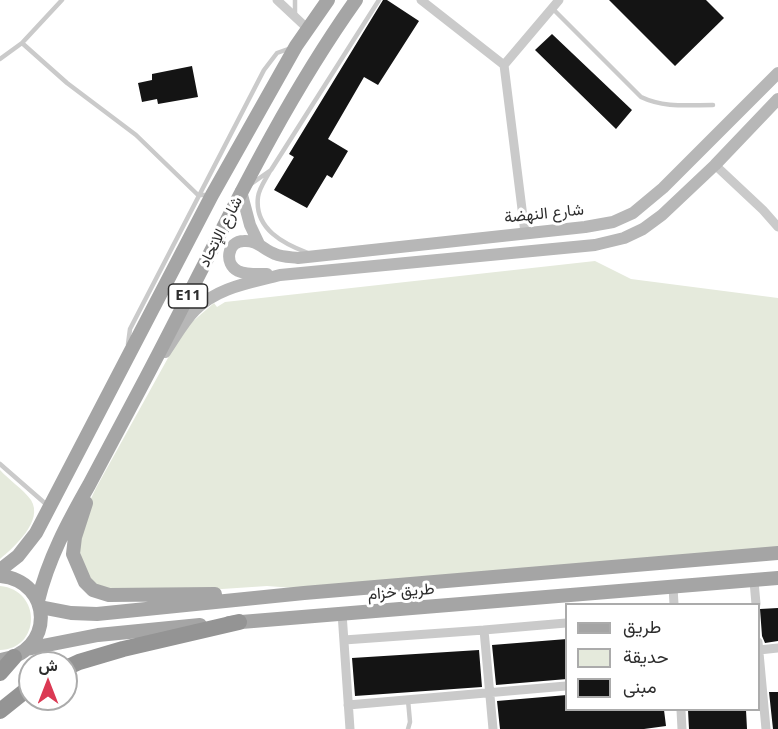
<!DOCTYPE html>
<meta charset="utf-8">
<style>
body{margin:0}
#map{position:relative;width:778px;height:729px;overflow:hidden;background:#fff;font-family:"Noto Sans",Vazirmatn,sans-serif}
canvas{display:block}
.legend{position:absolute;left:565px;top:603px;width:195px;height:108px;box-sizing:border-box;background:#fff;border:2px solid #ababab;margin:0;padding:8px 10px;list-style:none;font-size:18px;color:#2d2d2d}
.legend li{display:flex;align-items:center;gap:12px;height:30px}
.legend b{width:30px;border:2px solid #ababab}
.north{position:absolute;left:18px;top:651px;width:60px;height:60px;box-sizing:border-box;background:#fff;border:2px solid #ababab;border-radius:50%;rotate:0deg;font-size:16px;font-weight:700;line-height:24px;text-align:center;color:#2d2d2d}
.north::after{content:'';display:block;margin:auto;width:21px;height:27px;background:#db3953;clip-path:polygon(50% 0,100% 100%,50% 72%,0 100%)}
</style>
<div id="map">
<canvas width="778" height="729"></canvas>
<ul class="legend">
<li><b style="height:8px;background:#a5a5a5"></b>طريق</li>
<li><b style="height:16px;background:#e5eadc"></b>حديقة</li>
<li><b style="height:16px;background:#141414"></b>مبنى</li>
</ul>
<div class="north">ش</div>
</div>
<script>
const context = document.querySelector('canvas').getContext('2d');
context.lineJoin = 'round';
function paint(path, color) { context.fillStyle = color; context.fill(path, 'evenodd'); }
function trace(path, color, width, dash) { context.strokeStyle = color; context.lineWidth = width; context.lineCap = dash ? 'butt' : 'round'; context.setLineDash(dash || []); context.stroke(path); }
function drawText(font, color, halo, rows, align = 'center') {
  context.font = font + ' "Noto Sans",Vazirmatn,sans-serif'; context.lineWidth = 6; context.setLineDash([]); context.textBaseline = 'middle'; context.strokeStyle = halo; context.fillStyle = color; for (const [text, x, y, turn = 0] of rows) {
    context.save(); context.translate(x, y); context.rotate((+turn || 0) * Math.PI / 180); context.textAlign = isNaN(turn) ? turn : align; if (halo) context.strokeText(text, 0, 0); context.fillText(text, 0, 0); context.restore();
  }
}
paint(new Path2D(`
 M595 261 631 279 778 298V548L294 588 267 586 117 596 78 576 75 532 96 488 184 329 214 303 217 307 225 302Z
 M0 470C9 480 23 489 31 500 44 521 14 547 0 559Z
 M0 586C42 590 41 649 0 650Z`), '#e5eadc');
paint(new Path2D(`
 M383 0H387L419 21 378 85 364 77 328 139 348 151 332 178 327 175 307 208 274 190 294 157 289 154Z
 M609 0H706L724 18 675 66Z
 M552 34 632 110 616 129 535 50Z
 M192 66 198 97 158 104 157 99 142 102 138 83 152 80V74Z
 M778 608V641L765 643 762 636 760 609Z
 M567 639V679L496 685 492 645Z
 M479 650 482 687 355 696 352 658Z
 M769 692H778V729H773Z
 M567 695V710H664L666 726 644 729H500L497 701Z
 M688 710H746L747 729H689Z`), '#141414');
trace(new Path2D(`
 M295 0V15
 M552 8 641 97C664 108 688 105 713 105
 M22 43 67 83 136 135 198 195H210
 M0 59 22 43 62 0
 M270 171C266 179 259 188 258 197 254 229 284 244 308 253
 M251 184 271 170 379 0
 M128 344 130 329 264 70 277 53 291 48
 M0 464 47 505
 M408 700 410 722 408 729`), '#cacaca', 4.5);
trace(new Path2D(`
 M277 0 308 29
 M421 0 504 65 525 233
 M504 65 559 0
 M715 165 763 210 778 227
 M754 581 756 604
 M673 587 674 604
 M342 613 350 729
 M344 640 484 630
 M758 642 766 729
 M759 650 778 648
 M348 705 566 686
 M681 710 682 729
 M493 729 484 630 566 623`), '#cacaca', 9);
trace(new Path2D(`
 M241 191 250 225 259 244
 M267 274C258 274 246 275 238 271 224 264 227 241 244 241 257 240 264 250 275 254 282 257 290 257 298 258L585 227 613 222 633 213 663 188 778 73
 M165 352C174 339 183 322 195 310 218 287 250 283 280 275L595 245 624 238 643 229 662 215 715 165 778 99`), '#b7b7b7', 12);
trace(new Path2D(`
 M86 503 75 537 73 554 85 582 93 590 109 595 215 594
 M0 570 18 556 36 533 212 195 296 46 328 0
 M0 576C54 581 55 653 0 660
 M38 601C48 559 68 522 89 485 106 453 123 421 140 389 210 258 270 121 356 0
 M40 607 71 613 97 614 304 593 778 553
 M229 623 778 578
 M27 649 98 635 200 625`), '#a5a5a5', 14);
trace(new Path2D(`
 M66 668 79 662 123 649 239 622
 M0 673 14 657
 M0 711 30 687`), '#949494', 16);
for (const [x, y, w] of [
 [188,296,39]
]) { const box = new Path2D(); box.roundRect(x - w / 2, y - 12, w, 24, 4.5); context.fillStyle = '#fff'; context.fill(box); trace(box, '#2d2d2d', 1.5); }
drawText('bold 15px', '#2d2d2d', null, [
 ["E11",188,296]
]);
drawText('16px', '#2d2d2d', '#fff', [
 ["شارع النهضة",544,214,-6],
 ["شارع الإتحاد",221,232,-63],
 ["طريق خزام",401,592,-5]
]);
</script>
